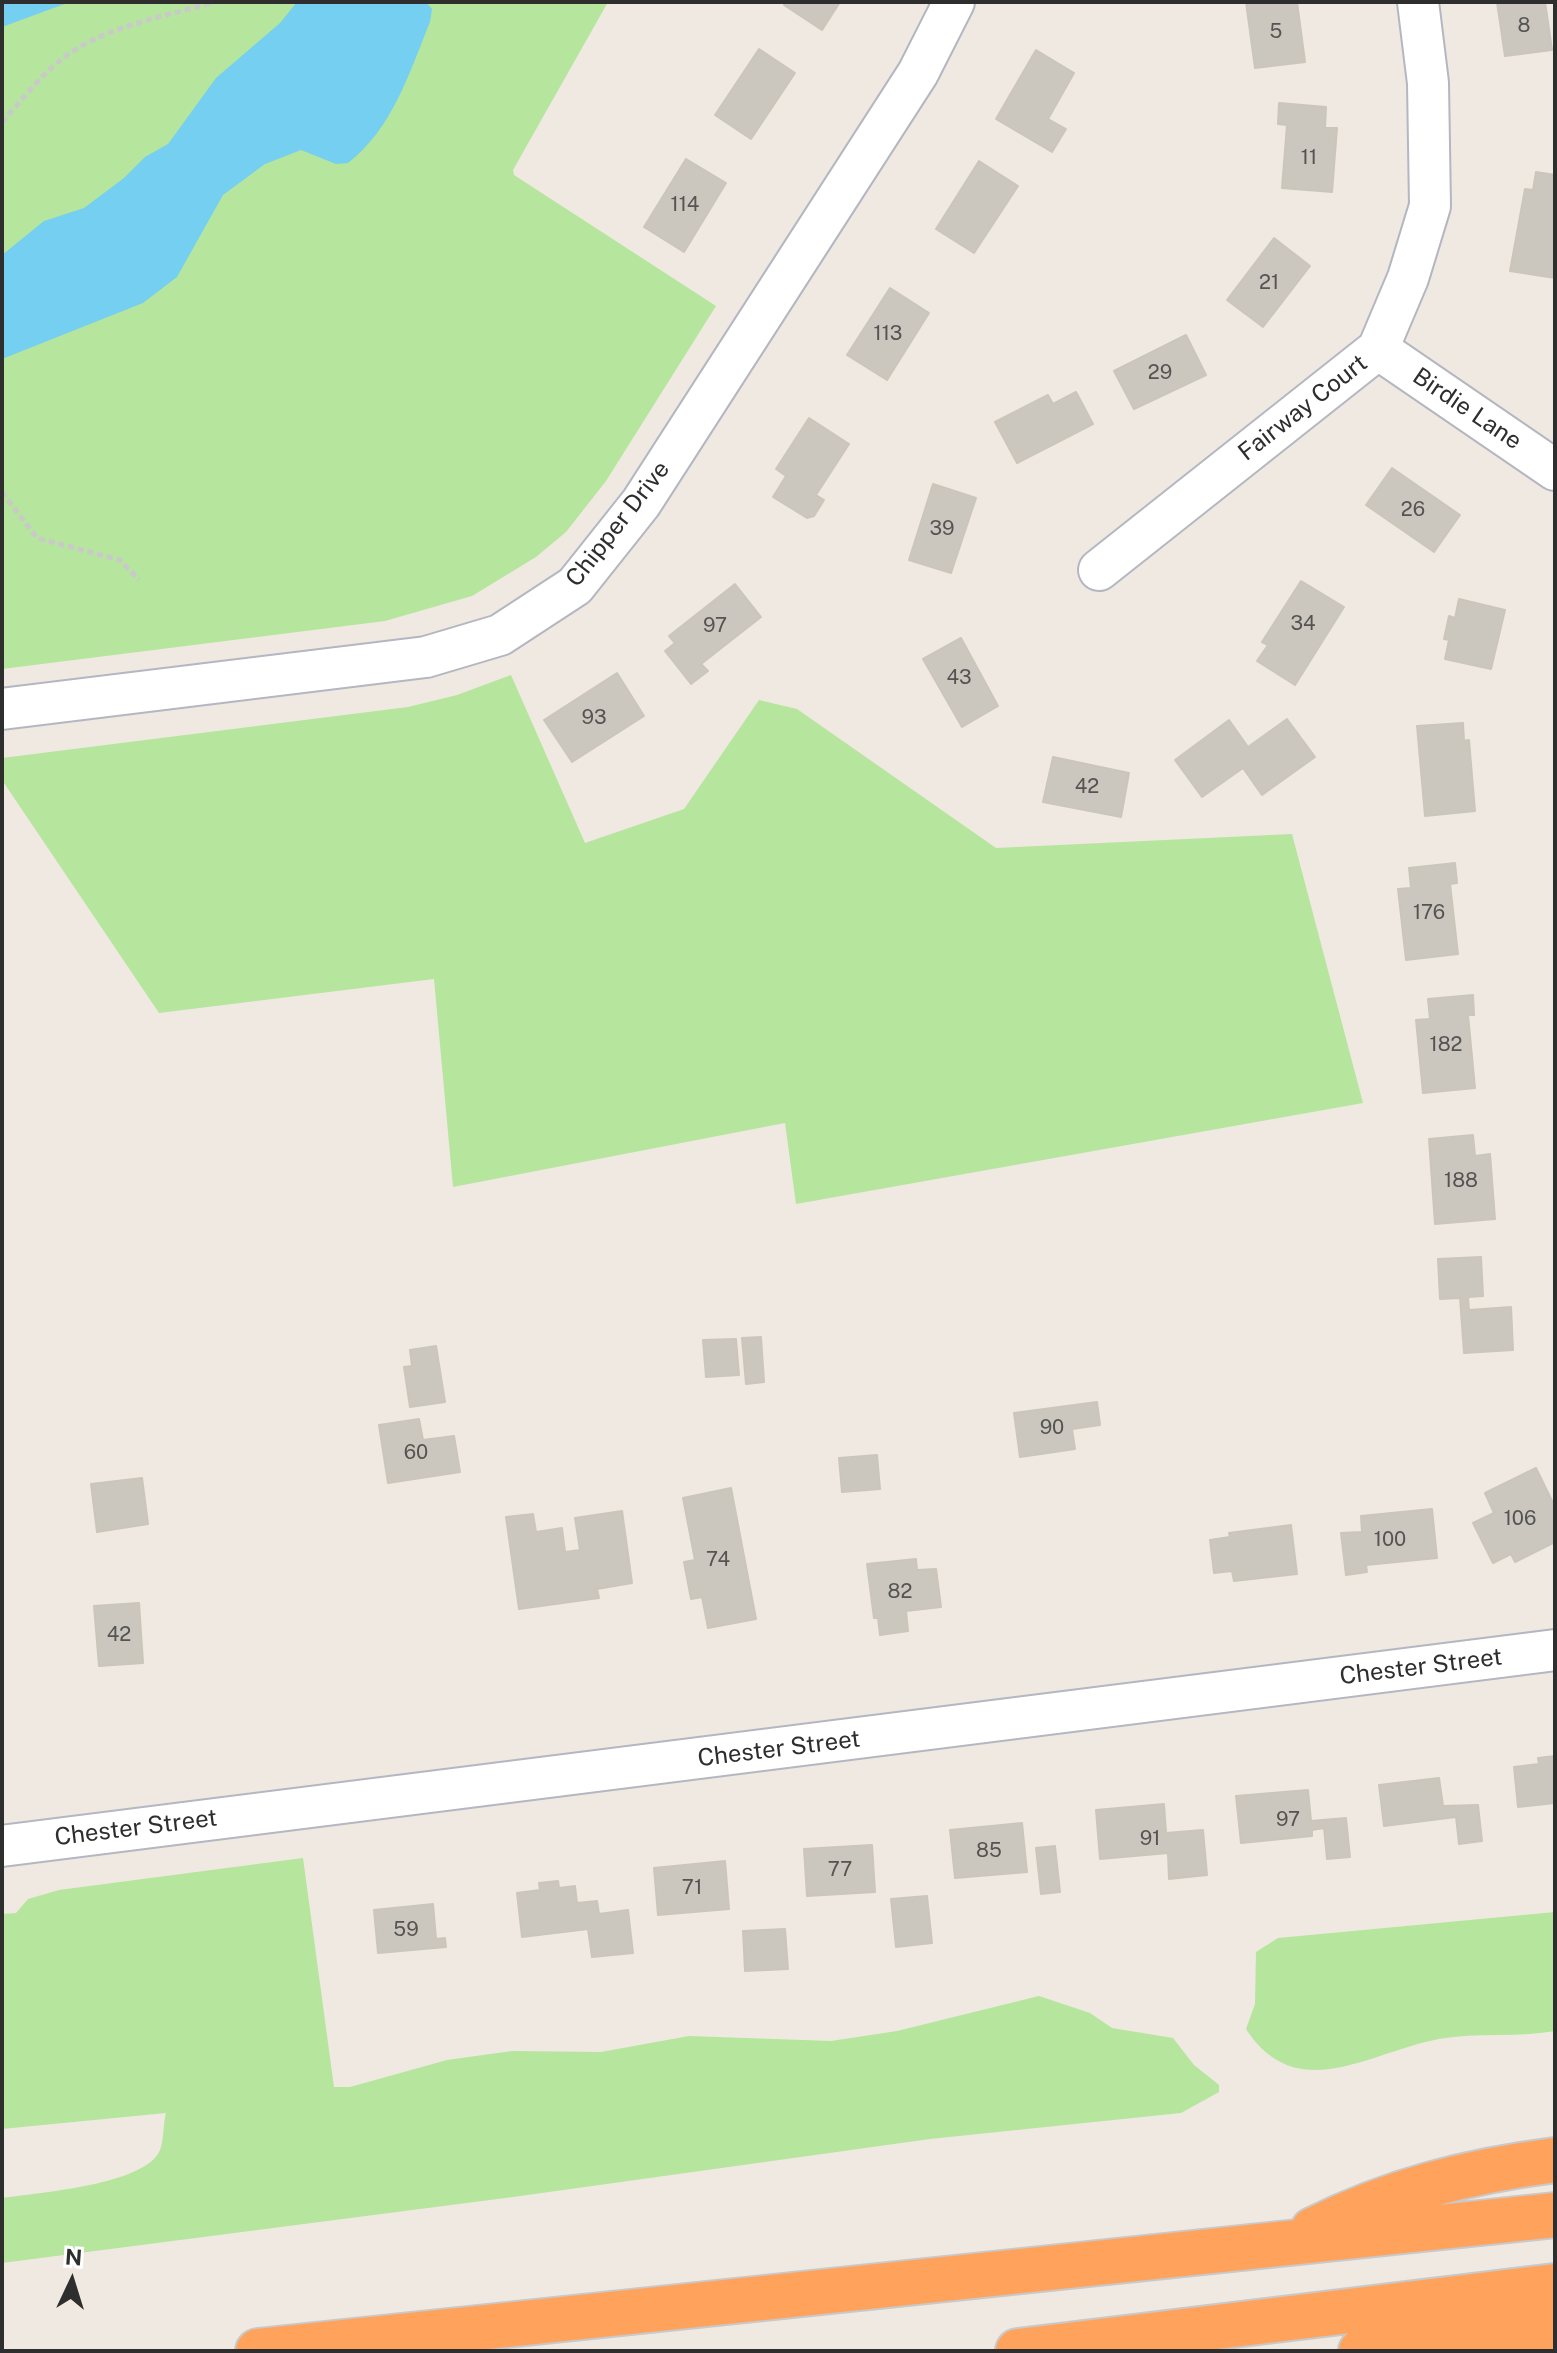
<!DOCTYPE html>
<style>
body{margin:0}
#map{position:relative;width:1557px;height:2353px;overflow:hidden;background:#efe9e1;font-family:"Public Sans",sans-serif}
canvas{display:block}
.frame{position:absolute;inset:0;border:4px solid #2e2e2e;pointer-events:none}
.north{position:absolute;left:32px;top:2241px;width:80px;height:80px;-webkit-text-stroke:6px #fff;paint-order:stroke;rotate:4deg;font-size:22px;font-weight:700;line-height:32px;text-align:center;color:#2e2e2e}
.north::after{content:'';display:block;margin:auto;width:28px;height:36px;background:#2e2e2e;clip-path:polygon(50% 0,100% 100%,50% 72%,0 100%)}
</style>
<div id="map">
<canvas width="1557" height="2353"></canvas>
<div class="frame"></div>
<div class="north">N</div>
</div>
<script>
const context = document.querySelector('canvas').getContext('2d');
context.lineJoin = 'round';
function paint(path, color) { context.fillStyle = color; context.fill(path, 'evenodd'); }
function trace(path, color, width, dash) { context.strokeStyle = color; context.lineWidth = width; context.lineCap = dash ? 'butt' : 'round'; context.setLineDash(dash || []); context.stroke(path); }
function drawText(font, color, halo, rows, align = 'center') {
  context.font = font + ' "Public Sans",sans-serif'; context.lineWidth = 7; context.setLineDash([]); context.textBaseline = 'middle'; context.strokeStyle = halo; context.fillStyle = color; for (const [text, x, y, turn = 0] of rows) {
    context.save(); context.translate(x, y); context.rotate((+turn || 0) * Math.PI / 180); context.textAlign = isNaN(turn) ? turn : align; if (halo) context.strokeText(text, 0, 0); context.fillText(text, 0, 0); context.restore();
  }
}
paint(new Path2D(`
 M2 2H608L513 170 514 175 716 306 606 481 566 532 536 557 472 596 385 621 2 669Z
 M511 675 585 843 684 809 759 700 797 709 996 848 1292 834 1363 1103 796 1204 785 1123 453 1187 434 979 159 1013 2 780V758L408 707 457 695Z
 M303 1858 334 2087H350L447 2060 512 2051 601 2052 689 2036 831 2041 897 2031 1039 1996 1090 2013 1112 2028 1173 2038 1194 2065 1219 2085V2092L1181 2113 930 2139 513 2197 2 2263V2198C36 2193 146 2185 160 2150 164 2140 163 2124 166 2113L2 2129V1914L16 1913 28 1899 59 1890Z
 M1555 1912V2031C1517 2038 1477 2032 1439 2039 1369 2052 1297 2107 1246 2029L1255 2004 1256 1952 1278 1938Z`), '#b6e59e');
paint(new Path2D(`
 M2 2H70L2 27Z
 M297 2H426L432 9 430 22C409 73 393 128 348 163L336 164 301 150 265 164 223 195 177 277 143 303 2 359V255L44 221 84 208 124 178 145 157 168 144 216 78 280 23Z`), '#75cff0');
const building = new Path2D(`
 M786 2H840L822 30 784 5Z
 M1246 2H1297L1305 62 1255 68Z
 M1497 2H1545L1552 50 1505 56Z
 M759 49 795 73 751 139 715 115Z
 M1036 50 1074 73 1048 119 1066 129 1052 152 996 119Z
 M1279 103 1326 107 1325 128H1337L1332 192 1282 188 1287 125 1278 124Z
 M686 159 726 183 684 252 644 227Z
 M979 161 1018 186 974 253 936 229Z
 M1536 172 1555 175V278L1510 271 1525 189 1533 190Z
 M1274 238 1310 266 1263 327 1227 300Z
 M890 288 929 313 887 380 847 355Z
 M1186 335 1206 375 1134 409 1114 371Z
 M1076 392 1093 424 1017 463 995 422 1048 395 1053 404Z
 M809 418 849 444 816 495 824 500 814 516 807 518 773 497 786 476 776 469Z
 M1392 468 1460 515 1434 552 1366 505Z
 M933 484 976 498 951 573 909 560Z
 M1301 581 1344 607 1295 685 1257 661 1268 645 1262 642Z
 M735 584 761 617 701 664 708 671 691 684 665 651 675 643 669 636Z
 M1459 599 1505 610 1491 669 1445 659 1449 640 1444 639 1449 616 1455 618Z
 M961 638 998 706 962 727 923 659Z
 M617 673 644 716 572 762 544 720Z
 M1287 719 1315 757 1262 795 1243 768 1202 797 1175 760 1229 720 1248 747Z
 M1463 723 1464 741 1469 740 1475 811 1425 816 1417 726Z
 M1053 757 1129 773 1121 817 1043 802Z
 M1455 863 1457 883 1450 884 1458 954 1406 960 1398 889 1411 888 1409 868Z
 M1473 995 1474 1015H1468L1475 1088 1423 1093 1416 1020 1430 1019 1428 999Z
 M1473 1135 1475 1156 1490 1154 1495 1219 1435 1224 1429 1139Z
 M1481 1257 1483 1296 1468 1297 1469 1310 1511 1307 1513 1350 1464 1353 1460 1298 1440 1299 1438 1259Z
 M761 1337 764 1382 746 1384 742 1338Z
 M736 1339 739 1375 706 1377 703 1340Z
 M436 1346 445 1402 410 1407 404 1367 412 1366 410 1350Z
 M1097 1402 1100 1425 1072 1429 1075 1449 1020 1457 1014 1413Z
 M419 1419 423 1440 454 1436 460 1472 388 1483 379 1425Z
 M877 1455 880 1489 842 1492 839 1458Z
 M1536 1468 1555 1507V1542L1515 1562 1511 1554 1493 1563 1473 1523 1494 1513 1485 1493Z
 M142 1478 148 1524 97 1532 91 1484Z
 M731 1488 756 1619 708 1628 702 1597 691 1599 684 1562 695 1560 683 1498Z
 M1432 1509 1437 1558 1366 1565 1367 1572 1346 1575 1341 1533 1362 1532 1361 1516Z
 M622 1511 632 1583 597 1589 599 1598 519 1609 506 1517 533 1514 536 1532 562 1528 565 1552 580 1550 575 1518Z
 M1291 1525 1297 1574 1234 1581 1232 1571 1214 1573 1210 1540 1230 1537 1229 1533Z
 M916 1559 917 1570 936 1569 941 1607 906 1611 908 1631 880 1635 878 1618H874L867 1564Z
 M139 1603 143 1663 99 1666 94 1606Z
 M1555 1756V1803L1518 1807 1514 1767 1539 1764 1538 1758Z
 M1439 1778 1443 1806 1478 1805 1482 1841 1459 1844 1456 1817 1384 1826 1379 1785Z
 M1308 1790 1311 1821 1346 1818 1350 1857 1327 1859 1324 1828 1312 1830V1836L1241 1843 1236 1796Z
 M1164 1804 1166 1833 1203 1830 1207 1875 1169 1879 1168 1853 1100 1859 1096 1810Z
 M1022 1823 1027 1872 955 1878 950 1830Z
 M872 1845 875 1892 807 1896 804 1849Z
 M1055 1846 1060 1892 1041 1894 1036 1848Z
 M725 1861 729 1909 658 1915 654 1868Z
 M558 1881 559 1888 575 1886 577 1903 597 1901 599 1914 628 1910 633 1953 592 1957 588 1929 522 1937 517 1893 540 1890 539 1883Z
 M927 1896 932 1943 896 1947 891 1899Z
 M433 1904 436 1939 445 1938 446 1947 378 1953 374 1910Z
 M785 1929 788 1969 745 1971 743 1931Z`);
paint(building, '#cbc7bf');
trace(building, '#cbc5ba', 2);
const minor = new Path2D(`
 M1378 349 1555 470
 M1099 570 1378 349 1408 278 1430 206 1428 83 1418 2
 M2 709 426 657 500 635 575 586 641 503 918 73 954 2
 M2 1846 1555 1650`);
const motorway = new Path2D(`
 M1313 2230C1390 2191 1469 2171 1555 2160
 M258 2351 1555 2215
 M1018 2351 1555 2286
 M1361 2351 1555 2328`);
trace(minor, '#b4b7c1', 44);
trace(motorway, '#c9c9c9', 48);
trace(new Path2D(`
 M2 122C25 97 48 65 78 48 118 24 170 15 214 2
 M2 492 37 538 120 560 139 580`), '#c9c9c9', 5, [6, 4]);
trace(minor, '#fff', 40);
trace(motorway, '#ffa35c', 44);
drawText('20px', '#555452', null, [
 ["8",1524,26],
 ["5",1276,32],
 ["11",1309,158],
 ["114",685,205],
 ["21",1269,283],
 ["113",888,334],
 ["29",1160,373],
 ["26",1413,510],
 ["39",942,529],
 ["34",1303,624],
 ["97",715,626],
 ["43",959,678],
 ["93",594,718],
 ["42",1087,787],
 ["176",1429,913],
 ["182",1446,1045],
 ["188",1461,1181],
 ["90",1052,1428],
 ["60",416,1453],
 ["106",1520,1519],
 ["100",1390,1540],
 ["74",718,1560],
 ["82",900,1592],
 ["42",119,1635],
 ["97",1288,1820],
 ["91",1150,1839],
 ["85",989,1851],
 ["77",840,1870],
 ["71",692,1888],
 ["59",406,1930]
]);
drawText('24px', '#2e2e2e', '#fff', [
 ["Fairway Court",1303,408,-38],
 ["Birdie Lane",1467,409,34],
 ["Chipper Drive",618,524,-52],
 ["Chester Street",1421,1667,-7],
 ["Chester Street",779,1749,-7],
 ["Chester Street",136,1828,-7]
]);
</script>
